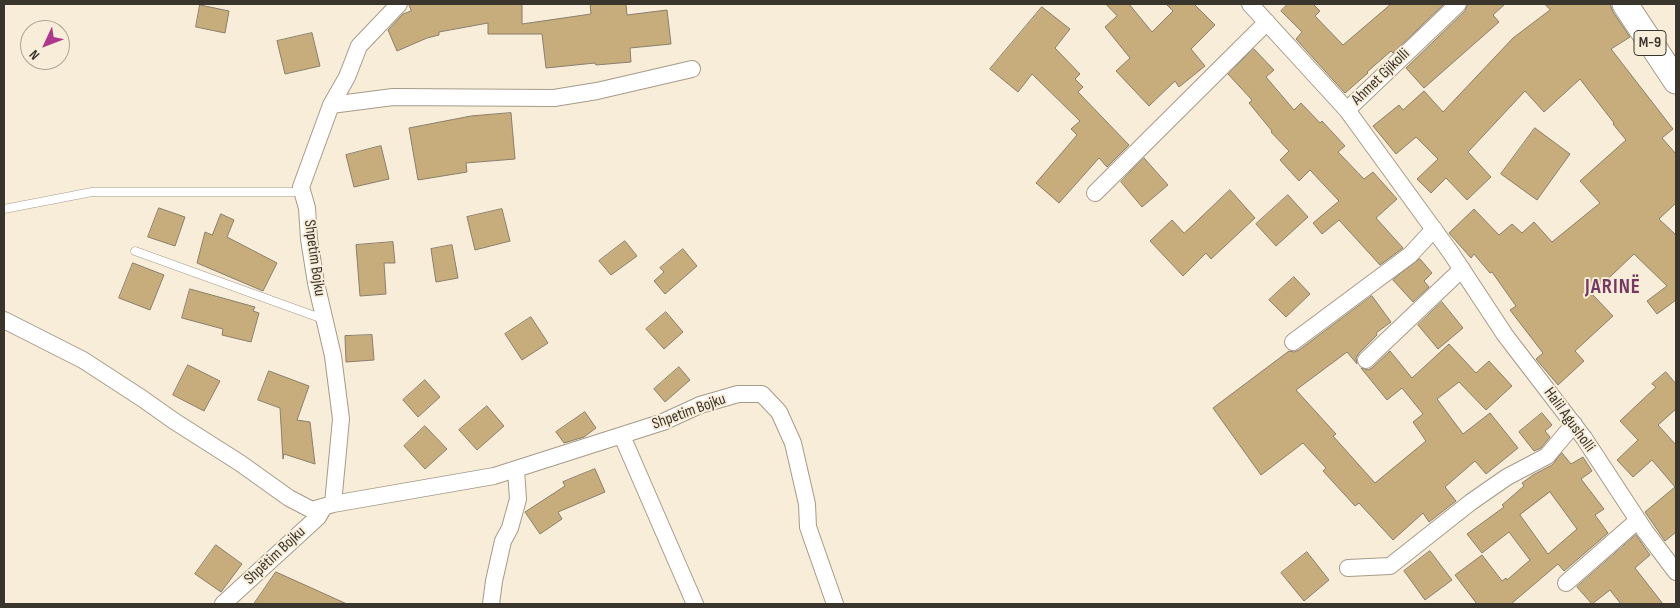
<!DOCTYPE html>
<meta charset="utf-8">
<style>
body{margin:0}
#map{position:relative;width:1680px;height:608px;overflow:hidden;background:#f8edd8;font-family:"Sofia Sans Condensed",sans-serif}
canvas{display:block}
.frame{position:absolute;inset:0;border:5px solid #39342c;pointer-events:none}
.north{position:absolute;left:20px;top:20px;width:50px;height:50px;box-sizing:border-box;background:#f8edd8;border:1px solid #aca393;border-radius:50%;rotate:227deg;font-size:14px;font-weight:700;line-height:20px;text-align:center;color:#39342c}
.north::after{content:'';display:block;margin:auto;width:18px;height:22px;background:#af378d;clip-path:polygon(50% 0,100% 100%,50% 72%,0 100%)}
</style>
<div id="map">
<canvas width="1680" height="608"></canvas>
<div class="frame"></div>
<div class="north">N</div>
</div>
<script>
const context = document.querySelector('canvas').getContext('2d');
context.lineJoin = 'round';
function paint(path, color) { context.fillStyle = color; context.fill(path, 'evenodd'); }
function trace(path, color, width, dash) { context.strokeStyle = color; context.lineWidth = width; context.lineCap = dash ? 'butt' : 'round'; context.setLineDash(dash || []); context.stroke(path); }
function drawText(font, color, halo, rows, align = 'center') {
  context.font = font + ' "Sofia Sans Condensed",sans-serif'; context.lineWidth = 4; context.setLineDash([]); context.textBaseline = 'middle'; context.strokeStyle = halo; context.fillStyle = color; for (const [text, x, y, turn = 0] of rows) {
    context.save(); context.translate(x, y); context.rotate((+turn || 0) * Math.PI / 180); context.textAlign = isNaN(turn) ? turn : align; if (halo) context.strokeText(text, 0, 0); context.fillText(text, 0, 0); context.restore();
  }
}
const building = new Path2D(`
 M409 4H522V24L591 14 590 4H626L627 15 667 10 671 44 630 48 631 62 596 65 595 63 546 68 542 34H488V23L439 32V35L427 38 397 51 388 30 403 14 411 11Z
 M1106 4H1129L1152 32 1173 11 1166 4H1194L1215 25 1191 49 1205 66 1179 87 1175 81 1149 106 1116 71 1130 58 1105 27 1117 16Z
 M1288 4H1313L1320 11 1315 16 1343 45 1391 4H1444L1393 53 1391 51 1367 72 1368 73 1345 93 1296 39 1302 32 1281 11Z
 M1468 4H1505L1493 15 1499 22 1424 88 1406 68 1465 11Z
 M1545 4H1610L1613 12 1630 37 1611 49 1673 129 1662 138 1676 154V203L1659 219 1676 235V300L1657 314 1647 301 1667 286 1634 254 1592 294 1613 316 1575 351 1584 361 1558 385 1536 359 1543 353 1510 310 1516 306 1492 272 1490 273 1474 254 1471 258 1449 233 1474 209 1499 235 1512 224 1522 233 1534 222 1552 242 1600 203 1580 181 1626 140 1613 124 1614 123 1580 79 1544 112 1525 91 1468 152 1491 177 1467 200 1446 178 1431 193 1417 179 1438 159 1416 137 1396 154 1373 126 1399 105 1403 110 1424 91 1443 112 1513 38 1550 10Z
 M200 5 229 11 225 33 196 27Z
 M1042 7 1070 29 1055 48 1080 74 1075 79 1083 87 1078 92 1129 145 1107 167 1099 158 1059 203 1036 183 1077 135 1071 129 1080 121 1032 74 1018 92 990 69Z
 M312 33 320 66 285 74 277 41Z
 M1254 49 1274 70 1266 77 1294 110 1301 103 1320 123 1322 121 1345 146 1338 152 1364 179 1373 172 1397 199 1376 218 1403 248 1380 265 1339 220 1322 234 1313 223 1339 201 1310 170 1299 181 1280 160 1289 151 1271 132 1272 131 1249 103 1252 100 1228 74Z
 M511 113 515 159 466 163 467 172 418 180 409 128 471 116Z
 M1535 128 1570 154 1537 200 1501 174Z
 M381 146 389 179 354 187 346 155Z
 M1144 158 1168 185 1142 207 1121 182Z
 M1230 190 1255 218 1211 259 1206 253 1183 276 1150 241 1172 220 1184 233Z
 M1288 195 1308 217 1276 246 1256 224Z
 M159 208 185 217 175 246 148 237Z
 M502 209 510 241 475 250 467 217Z
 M221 214 234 220 227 237 277 263 263 291 197 263 205 232 212 235Z
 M625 241 637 256 611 275 599 261Z
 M393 242 395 263H384L386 294 360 296 356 245Z
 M452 245 458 278 436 282 431 249Z
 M683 249 697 266 665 294 654 281 664 272 660 268Z
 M1420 259 1432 273 1424 281 1429 287 1413 302 1393 280Z
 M133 263 164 275 150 310 119 298Z
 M1294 277 1310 294 1286 317 1269 300Z
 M190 289 255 307 253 311 259 313 251 342 222 335 223 329 182 318Z
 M1372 296 1391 322 1376 333 1377 335 1359 353 1356 358 1357 364 1347 352 1296 390 1336 434 1333 436 1375 483 1426 441 1413 422 1423 414 1402 388 1387 400 1361 368 1368 370 1372 368 1390 351 1412 378 1449 344 1476 373 1489 361 1512 386 1486 410 1459 382 1437 399 1463 434 1490 413 1518 448 1486 474 1475 461 1445 487 1456 501 1429 522 1423 513 1393 540 1359 503 1355 506 1323 471 1326 468 1303 443 1261 475 1213 408 1289 351 1294 352 1299 350Z
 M1442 302 1463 328 1438 349 1418 325Z
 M666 312 683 332 664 349 646 329Z
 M531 317 548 343 522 360 505 334Z
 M372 335 374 360 346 362 345 336Z
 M188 365 220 381 204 411 173 395Z
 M679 367 690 380 665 402 654 389Z
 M269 371 309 386 297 420 310 422 315 464 284 454 283 459 280 408 258 400Z
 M1666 372 1676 384V409L1658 425 1676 445V532L1665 541 1645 512 1675 487 1652 460 1633 477 1617 460 1638 440 1620 421 1656 387 1652 384Z
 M425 380 440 397 418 417 403 400Z
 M487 406 504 426 477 450 459 430Z
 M585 412 596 428 584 437 564 443 556 432Z
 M1542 413 1552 425 1545 431 1550 437 1541 448 1534 451 1519 432Z
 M425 426 447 449 425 469 404 446Z
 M1562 453 1571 464 1583 457 1592 471 1581 479 1604 509 1595 515 1608 533 1564 571 1558 564 1511 604H1477L1455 575 1482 555 1502 581 1506 578 1507 580 1530 560 1509 532 1482 553 1467 534 1504 507 1502 505 1524 486 1522 483 1533 475 1552 465ZM1550 492 1577 529 1548 554 1520 515Z
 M595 469 605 492 558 512 562 519 540 534 525 512 565 486 563 482Z
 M1636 535 1650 555 1635 568 1663 604H1621L1610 590 1592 604 1577 587Z
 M216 545 242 564 221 592 195 574Z
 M1430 551 1452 580 1425 600 1404 571Z
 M1307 552 1329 580 1304 601 1281 573Z
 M276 572 347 604H254Z`);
paint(building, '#c7ad7b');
trace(building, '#897f6c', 1);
const service = new Path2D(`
 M4 209 92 192H302
 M135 251 323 319`);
const minor = new Path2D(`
 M1250 4 1347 110 1451 253 1505 335 1584 438 1645 531 1676 572
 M331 105 393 97 554 98 597 91 692 69
 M1347 110 1458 4
 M1095 193 1267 22
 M4 320 83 360 143 399 174 421 240 463 289 498 312 510 333 504 494 476 663 422 700 405 738 394H762L779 412 793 443 807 504 808 527 835 604
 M1293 342 1410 255 1434 229
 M1366 360 1462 269
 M622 436 695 604
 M333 504 341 419 333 356 316 283 309 239 307 208 301 187 331 105 347 77 359 46 399 4
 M1348 568 1390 566 1471 502 1507 477 1547 456 1574 424
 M1566 583 1638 520
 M223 604 318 517 324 507
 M491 604 494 581 503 541 510 528 518 499 516 470`);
const primary = new Path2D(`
 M1625 4 1676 81`);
trace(service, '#a69b88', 9);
trace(minor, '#a69b88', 18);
trace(primary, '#a69b88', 27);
trace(service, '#fff', 8);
trace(minor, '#fff', 16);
trace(primary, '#fff', 25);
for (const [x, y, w] of [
 [1650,43,32]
]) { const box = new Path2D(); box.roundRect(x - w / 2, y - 12.5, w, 25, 4); context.fillStyle = '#f8edd8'; context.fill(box); trace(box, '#39342c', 1); }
drawText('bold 15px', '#39342c', null, [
 ["M-9",1650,43]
]);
drawText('16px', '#39342c', '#f8edd8', [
 ["Ahmet Gjikolli",1381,77,-44],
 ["Shpetim Bojku",314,258,82],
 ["Shpetim Bojku",689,412,-20],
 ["Halil Agusholli",1569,420,54],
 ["Shpëtim Bojku",275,556,-43]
]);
context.letterSpacing = '1px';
drawText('bold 21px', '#753962', '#f8edd8', [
 ["JARINË",1613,288]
]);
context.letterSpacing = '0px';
</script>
